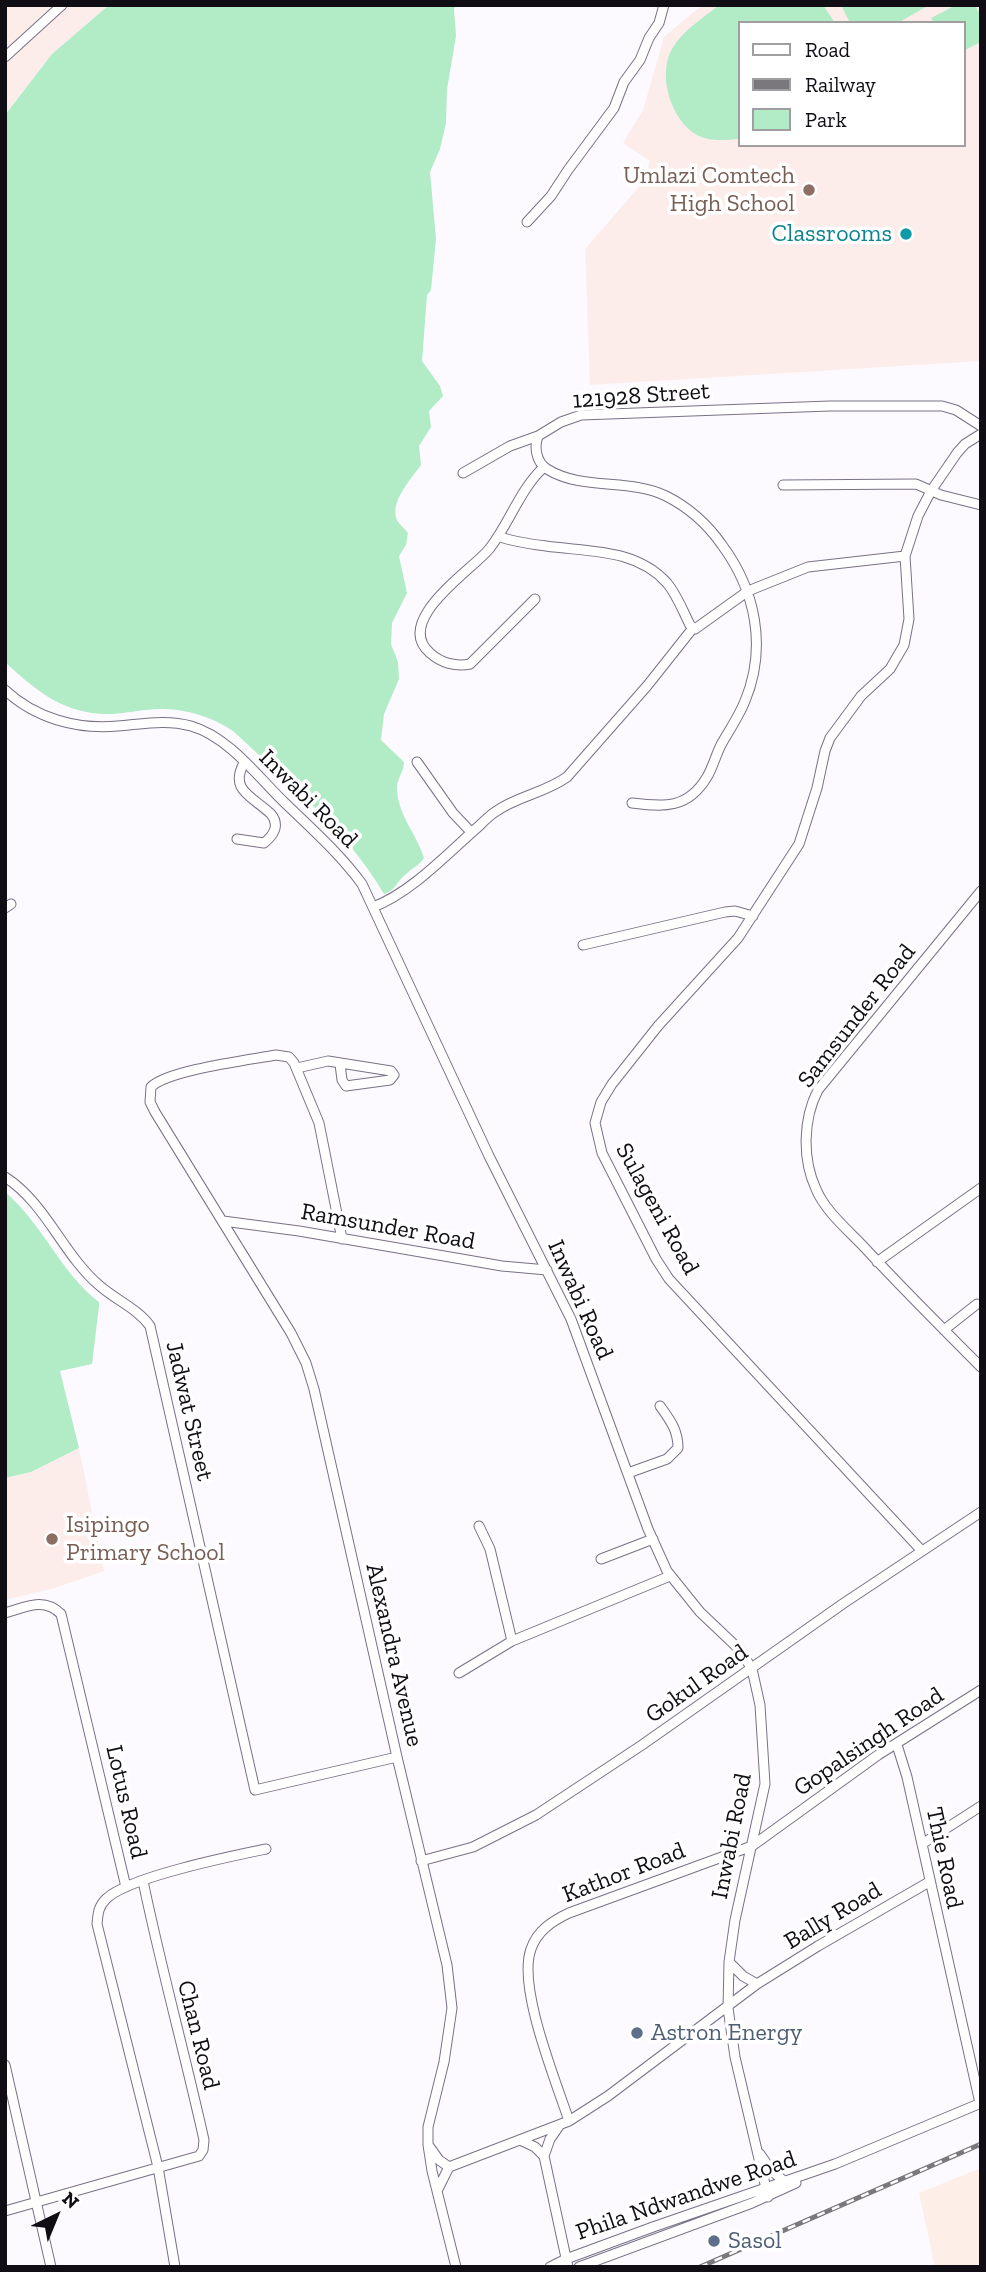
<!DOCTYPE html>
<style>
body{margin:0}
#map{position:relative;width:986px;height:2272px;overflow:hidden;background:#fcfaff;font-family:"Zilla Slab",serif}
canvas{display:block}
.frame{position:absolute;inset:0;border:7px solid #100d14;pointer-events:none}
.legend{position:absolute;left:738px;top:21px;width:228px;height:126px;box-sizing:border-box;background:#fff;border:2px solid #9f9ea1;margin:0;padding:9px 12px;list-style:none;font-size:21px;color:#100d14}
.legend li{display:flex;align-items:center;gap:14px;height:35px}
.legend b{width:35px;border:2px solid #9f9ea1}
.north{position:absolute;left:21px;top:2181px;width:70px;height:70px;-webkit-text-stroke:5px #fff;paint-order:stroke;rotate:43deg;font-size:19px;font-weight:700;line-height:28px;text-align:center;color:#100d14}
.north::after{content:'';display:block;margin:auto;width:24px;height:32px;background:#100d14;clip-path:polygon(50% 0,100% 100%,50% 72%,0 100%)}
</style>
<div id="map">
<canvas width="986" height="2272"></canvas>
<div class="frame"></div>
<ul class="legend">
<li><b style="height:9px;background:#fff"></b>Road</li>
<li><b style="height:9px;background:#7a777d"></b>Railway</li>
<li><b style="height:19px;background:#b1ecc7"></b>Park</li>
</ul>
<div class="north">N</div>
</div>
<script>
const context = document.querySelector('canvas').getContext('2d');
context.lineJoin = 'round';
function paint(path, color) { context.fillStyle = color; context.fill(path, 'evenodd'); }
function trace(path, color, width, dash) { context.strokeStyle = color; context.lineWidth = width; context.lineCap = dash ? 'butt' : 'round'; context.setLineDash(dash || []); context.stroke(path); }
function drawText(font, color, halo, rows, align = 'center') {
  context.font = font + ' "Zilla Slab",serif'; context.lineWidth = 7; context.setLineDash([]); context.textBaseline = 'middle'; context.strokeStyle = halo; context.fillStyle = color; for (const [text, x, y, turn = 0] of rows) {
    context.save(); context.translate(x, y); context.rotate((+turn || 0) * Math.PI / 180); context.textAlign = isNaN(turn) ? turn : align; if (halo) context.strokeText(text, 0, 0); context.fillText(text, 0, 0); context.restore();
  }
}
paint(new Path2D(`
 M981 2168V2267H935L919 2193Z`), '#fdeee8');
paint(new Path2D(`
 M5 5H109L52 54 5 115Z
 M702 5H981V361L590 385 585 249 644 181 650 161 623 143 643 110 664 37ZM739 23H963V145H739Z
 M79 1448 104 1571 55 1588 5 1600V1478L31 1472Z`), '#fdedea');
paint(new Path2D(`
 M109 5H456L454 9 456 36 447 89 446 123 440 149 430 172 436 239 431 290 427 295 422 361 440 386 443 396 429 411 431 427 419 446 421 465C412 478 389 502 397 520 399 524 405 529 408 533L406 545 399 556 407 593 392 623 391 644 398 662 399 679 384 714 381 740 404 762C404 772 396 780 397 789 398 816 417 834 424 858 419 866 412 868 406 874 397 881 396 890 384 894 347 830 286 781 233 731 207 714 177 706 146 710 127 712 111 716 92 713 56 708 31 686 5 662V115L52 54Z
 M719 5H823L835 23H739V139C725 140 710 142 697 135 671 121 657 75 672 49 682 31 703 18 719 5Z
 M841 5H929L898 23H850Z
 M956 5H975L981 16V42L963 51V23H934L931 18Z
 M5 1192C43 1224 60 1272 99 1302V1306L92 1364 60 1371 79 1448 31 1472 5 1478Z`), '#b1ecc7');
const minor = new Path2D(`
 M5 57 62 5
 M527 222 551 196 568 170 614 108 624 82 640 60 649 38 659 23 664 5
 M463 473 510 446 538 436
 M783 485 916 484 941 495 981 505
 M498 536C513 542 530 544 546 546 587 552 636 548 667 583 677 595 683 611 690 625L695 629 748 591 808 567 905 556
 M535 599 470 664C456 667 441 663 430 653 392 620 474 569 490 548 510 522 520 489 544 467
 M5 690C35 718 77 730 118 726 143 724 166 719 191 726 229 737 258 777 285 803 312 829 340 854 362 884L489 1156 571 1319 648 1529 667 1571 700 1612 740 1650 752 1669 760 1705 765 1784 735 1920 729 1962 728 2008 735 2057 768 2197
 M417 762 453 813 471 832
 M632 803C664 807 688 809 707 777 713 767 716 754 722 743 730 729 739 716 745 701 767 648 756 591 722 545 708 525 688 507 666 496 630 478 582 491 547 469 536 462 534 447 538 436L561 422 581 415 830 406H942L956 410 981 426
 M237 839 264 843C274 835 280 825 271 814 252 796 229 790 244 763
 M981 891 818 1090C803 1119 802 1159 816 1189 825 1211 848 1230 864 1247 902 1288 941 1327 981 1367
 M373 907C411 893 448 853 479 826 484 821 489 816 495 812 517 796 545 793 567 777L647 686 693 628
 M5 908 11 904
 M583 945 725 912 735 911 753 916
 M297 1068 328 1061 391 1071 394 1075 390 1080 346 1086 342 1080 340 1064
 M5 1177C46 1203 63 1255 100 1286 116 1300 138 1309 150 1326L255 1790 397 1757
 M223 1221 299 1231 502 1266 547 1270
 M342 1239 319 1123 294 1063 289 1057 276 1055C249 1060 168 1070 151 1087L150 1102 155 1112 291 1333 306 1363 314 1389 397 1757 447 1965 452 2008 444 2062 428 2127V2145L432 2171 456 2267
 M877 1262 981 1188
 M944 1330 977 1304
 M628 1473 667 1459 678 1448C678 1430 670 1420 660 1406
 M479 1526 490 1549 512 1641
 M922 1551 669 1279 656 1259 602 1153 595 1123 601 1102 612 1084 658 1026 738 938 799 844 817 788 825 751 830 738 861 696 890 669 904 645 909 619 905 556 918 516 931 491 957 453 965 444 981 434
 M601 1559 653 1539
 M5 1613C26 1607 44 1597 61 1614L126 1887
 M459 1673 512 1641 670 1576
 M897 1745 907 1777 980 2103
 M922 1844 981 1806
 M421 1861 473 1847 536 1815 642 1745 844 1603 981 1512
 M729 1962 743 1976 757 1984
 M5 2065 51 2267
 M569 2121C556 2081 517 1987 531 1949 537 1931 552 1921 569 1913L752 1846 878 1755 981 1690
 M559 2126 550 2139 544 2156 568 2267
 M520 2140 535 2147 544 2156
 M429 2146 439 2160 449 2167
 M760 2154 771 2170 785 2182
 M438 2189 449 2167 569 2121 608 2096 757 1984 818 1946 929 1882
 M5 2211 199 2156 203 2150 204 2140C185 2054 161 1968 143 1881
 M175 2267 158 2167 97 1924C98 1914 98 1907 106 1899 128 1877 232 1856 266 1849
 M550 2267 566 2259 653 2227 835 2164 981 2103
 M579 2267 752 2203 796 2183`);
trace(minor, '#797185', 11);
trace(minor, '#fff', 9);
const rail = new Path2D(`
 M700 2267 981 2144`);
trace(rail, '#7a777d', 5);
trace(rail, '#fff', 2.5, [8]);
for (const [x, y, r, color] of [
 [809,190,7,"#8d6e63"],
 [906,234,7,"#0f9aa8"],
 [52,1539,7,"#8d6e63"],
 [637,2033,7,"#5c6f8a"],
 [714,2241,7,"#5c6f8a"]
]) { const dot = new Path2D(); dot.arc(x, y, r, 0, 2 * Math.PI); context.fillStyle = color; context.fill(dot); trace(dot, '#fff', 2.5); }
drawText('24px', '#785e54', '#fff', [
 ["Umlazi Comtech",795,176],
 ["High School",795,204],
 ["Isipingo",66,1525,"left"],
 ["Primary School",66,1553,"left"]
], 'right');
drawText('24px', '#0d838f', '#fff', [
 ["Classrooms",892,234]
], 'right');
drawText('24px', '#100d14', '#fff', [
 ["121928 Street",641,396,-4],
 ["Inwabi Road",308,799,45],
 ["Samsunder Road",857,1016,-52],
 ["Sulageni Road",657,1209,61],
 ["Ramsunder Road",388,1227,10],
 ["Inwabi Road",580,1300,66],
 ["Jadwat Street",189,1411,77],
 ["Alexandra Avenue",394,1655,77],
 ["Gokul Road",697,1684,-35],
 ["Gopalsingh Road",869,1742,-34],
 ["Lotus Road",126,1802,77],
 ["Inwabi Road",732,1836,-79],
 ["Thie Road",944,1858,78],
 ["Kathor Road",624,1873,-21],
 ["Bally Road",833,1916,-31],
 ["Chan Road",198,2035,76],
 ["Phila Ndwandwe Road",686,2196,-19]
]);
drawText('24px', '#4e5e75', '#fff', [
 ["Astron Energy",651,2033],
 ["Sasol",728,2241]
], 'left');
</script>
